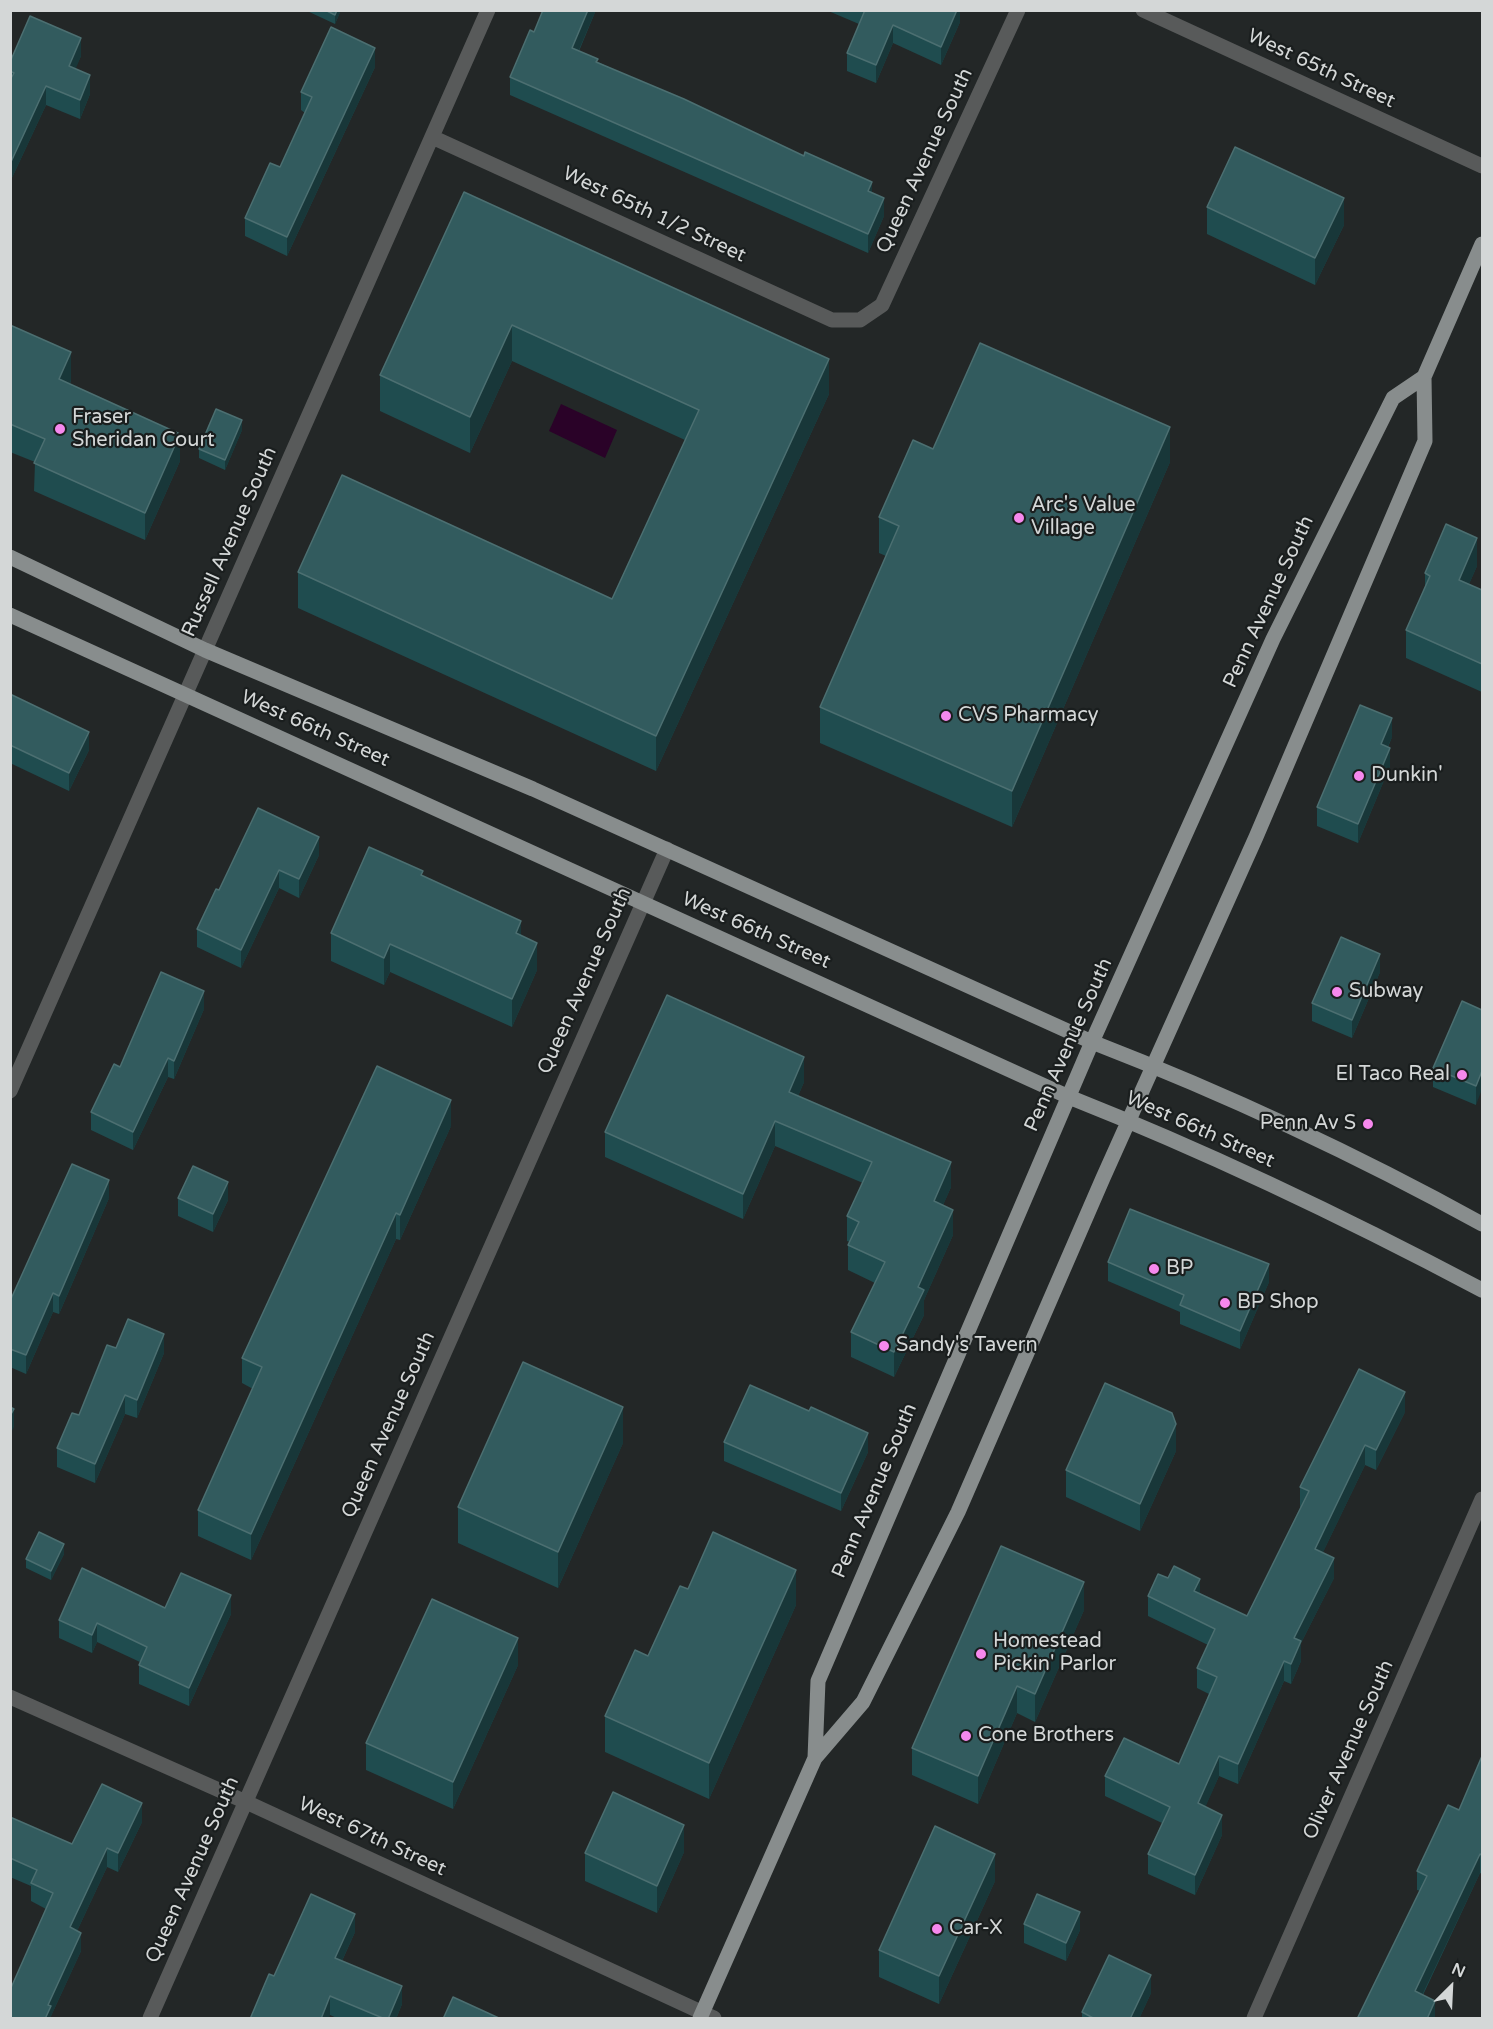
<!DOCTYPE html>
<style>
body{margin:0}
#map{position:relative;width:1493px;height:2029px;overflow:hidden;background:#232727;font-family:"Varela Round",sans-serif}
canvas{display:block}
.frame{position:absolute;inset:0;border:12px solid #d4d7d7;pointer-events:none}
.north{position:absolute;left:1421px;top:1957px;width:60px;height:60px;-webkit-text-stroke:4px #1a1e1e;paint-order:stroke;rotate:24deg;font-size:16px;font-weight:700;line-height:24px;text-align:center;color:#d4d7d7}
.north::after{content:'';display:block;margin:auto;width:21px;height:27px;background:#d4d7d7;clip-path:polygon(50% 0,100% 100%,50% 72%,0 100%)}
</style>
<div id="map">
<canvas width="1493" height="2029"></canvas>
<div class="frame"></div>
<div class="north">N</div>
</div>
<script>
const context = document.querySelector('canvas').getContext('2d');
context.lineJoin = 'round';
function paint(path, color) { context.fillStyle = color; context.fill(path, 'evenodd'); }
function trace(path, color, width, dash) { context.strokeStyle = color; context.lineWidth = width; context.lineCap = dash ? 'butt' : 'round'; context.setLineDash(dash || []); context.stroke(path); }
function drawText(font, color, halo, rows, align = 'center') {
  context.font = font + ' "Varela Round",sans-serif'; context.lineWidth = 4.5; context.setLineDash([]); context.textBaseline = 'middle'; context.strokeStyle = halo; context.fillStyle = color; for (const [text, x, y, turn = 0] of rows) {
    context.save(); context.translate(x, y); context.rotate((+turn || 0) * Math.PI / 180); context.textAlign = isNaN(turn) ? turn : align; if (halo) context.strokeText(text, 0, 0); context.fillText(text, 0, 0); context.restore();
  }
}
paint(new Path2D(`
 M561 404 617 430 605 458 549 431Z`), '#2a0228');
trace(new Path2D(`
 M1143 10 1482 166
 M432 137 832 320H860L882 305 1018 10
 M10 1091 488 10
 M10 1697 246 1802 714 2018
 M150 2018 667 849
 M1254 2018 1482 1499`), '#585a5a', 15);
trace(new Path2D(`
 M10 557 205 650 533 789 1092 1042C1226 1094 1357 1155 1482 1224
 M10 615 1069 1097C1210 1153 1348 1219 1482 1290
 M815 1758 818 1681 1092 1042 1273 639 1393 398 1424 377
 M700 2018 815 1758 863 1702 958 1512 1103 1178 1256 837 1425 441 1424 377 1482 244`), '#888d8d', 15);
paint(new Path2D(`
 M305 10H341L335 24Z
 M543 10H596L579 51 598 62 872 193 884 216 868 253 510 95V77L534 32Z
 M826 10H960V22L941 65 893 43 876 83 847 71V53L859 24Z
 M81 56 75 69 90 94 80 119 46 105 10 182V62Z
 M375 67 287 256 245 236V218L280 167 305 113 301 110V92Z
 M464 192 829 394 656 771 298 608V572L612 599 685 440 512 361 470 453 380 411V375Z
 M1207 207 1344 225 1315 285 1207 234Z
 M10 325 71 380 70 384 180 461 145 540 34 491 35 462 10 452Z
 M242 430 225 470 199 458V449Z
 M933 449 1170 462 1012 827 820 743V707L886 556 879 553V517Z
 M1477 566 1469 584 1482 590V692L1406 658V630L1425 587V573Z
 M10 694 89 750 69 791 10 763Z
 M1392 737 1388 747 1390 766 1358 843 1317 826V807Z
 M319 855 299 898 279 888 241 968 197 947V929L219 890Z
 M423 876 521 935 537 970 512 1027 390 972 384 985 331 961V933Z
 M1380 972 1352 1038 1312 1021V1003Z
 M204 1009 174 1079 168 1077 133 1150 91 1130V1112L120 1067Z
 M1482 1010 1476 1105 1433 1087V1068Z
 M804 1082 798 1096 951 1187 943 1205 953 1235 924 1300V1315L894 1377 851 1357V1332L875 1283 848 1270V1245L850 1242 847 1241V1216L863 1183 775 1146 743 1219 605 1157V1132Z
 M451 1126 400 1240 396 1239 251 1560 198 1536V1510L253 1389 242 1383V1358Z
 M109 1198 59 1314 53 1312 26 1374 10 1367V1301Z
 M178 1198 228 1200 213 1232 178 1216Z
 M1108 1262 1269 1282 1240 1349 1180 1324V1312L1108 1281Z
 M116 1348 164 1353 137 1418 125 1414 95 1483 57 1467V1448L79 1415Z
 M1405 1412 1376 1470 1365 1465 1323 1552 1334 1578 1301 1643V1661L1291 1684 1284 1681 1238 1784 1219 1776 1205 1807 1222 1835 1195 1895 1148 1874V1854L1162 1823 1105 1796V1776L1179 1764 1209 1694 1197 1688V1668L1208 1645 1148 1616V1596L1168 1578 1247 1616 1301 1508 1300 1507V1487Z
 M724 1442 868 1452 841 1511 724 1461Z
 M623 1443 558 1588 458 1543V1507Z
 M1176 1451 1140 1531 1066 1497V1470Z
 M64 1554 51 1580 26 1568V1559Z
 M688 1589 796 1605 709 1799 605 1752V1716L648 1656Z
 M165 1608 231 1614 189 1706 139 1684V1665L140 1662 97 1642 92 1653 59 1638V1620Z
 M1084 1610 1035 1722 1017 1713 978 1804 912 1775V1748Z
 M518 1665 453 1809 366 1770V1743Z
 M1482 1756V1874L1480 1873 1423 1995 1435 2019H1357L1420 1891 1417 1890V1871L1459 1810Z
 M10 1817 72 1844 142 1822 118 1872 107 1867 77 1931 81 1951 51 2016V2019L46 1909 31 1901V1886L10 1877Z
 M684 1852 657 1913 585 1881V1853Z
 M995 1881 939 2004 879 1977V1950Z
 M1024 1924 1080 1930 1066 1961 1024 1943Z
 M355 1932 342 1961 402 2004 396 2019H339L330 2015 274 1976Z
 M1151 1993 1139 2019H1082V2012Z`), '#1f4c4f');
paint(new Path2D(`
 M337 10H341L335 24V15Z
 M588 10H596L572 66V48Z
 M957 10H960V22L941 65V47Z
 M893 25V43L876 83V65Z
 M81 38V56L69 85V66Z
 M375 48V67L287 256V237Z
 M90 75V94L80 119V100Z
 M46 86V105L10 182V164Z
 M872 182V200L868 191Z
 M884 198V216L868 253V234Z
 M1344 198V225L1315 285V258Z
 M512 325V361L470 453V417Z
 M71 352V380L59 407V379Z
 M829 359V394L656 771V736Z
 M242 420V430L225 470V460Z
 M1170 427V462L1012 827V791Z
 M180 434V461L145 540V513Z
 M1477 538V566L1459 607V580Z
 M1392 718V737L1381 762V744Z
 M89 732V750L69 791V773Z
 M1390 748V766L1358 843V824Z
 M319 837V855L299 898V879Z
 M279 870V888L241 968V950Z
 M521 921V948L516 933Z
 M537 943V970L512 1027V999Z
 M390 944V972L384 985V958Z
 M1380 954V972L1352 1038V1020Z
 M204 991V1009L174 1079V1061Z
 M804 1057V1082L789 1117V1092Z
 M168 1058V1077L133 1150V1132Z
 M1482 1071V1089L1476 1105V1086Z
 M451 1100V1126L400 1240V1215Z
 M775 1121V1146L743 1219V1194Z
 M951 1162V1187L934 1226V1201Z
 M109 1180V1198L59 1314V1296Z
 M228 1182V1200L213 1232V1214Z
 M953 1210V1235L924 1300V1315L894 1377V1352L918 1287Z
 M396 1213V1239L251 1560V1534Z
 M1269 1264V1282L1240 1349V1331Z
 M53 1293V1312L26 1374V1355Z
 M164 1334V1353L137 1418V1400Z
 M1405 1392V1412L1376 1470V1450Z
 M125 1395V1414L95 1483V1464Z
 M623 1407V1443L558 1588V1552Z
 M14 1409V1427L10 1435V1416Z
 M1176 1424V1451L1140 1531V1504Z
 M868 1433V1452L841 1511V1493Z
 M1365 1445V1465L1315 1569V1549Z
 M64 1544V1554L51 1580V1571Z
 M1334 1558V1578L1301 1643V1661L1291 1684V1664L1294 1638Z
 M796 1570V1605L709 1799V1763Z
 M1200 1579V1599L1194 1591Z
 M1084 1582V1610L1035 1722V1694Z
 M231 1595V1614L189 1706V1688Z
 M97 1623V1642L92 1653V1635Z
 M518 1638V1665L453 1809V1782Z
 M1284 1661V1681L1238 1784V1764Z
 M1017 1686V1713L978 1804V1776Z
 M1219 1756V1776L1198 1824V1803Z
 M142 1803V1822L118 1872V1853Z
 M1222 1815V1835L1195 1895V1875Z
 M684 1825V1852L657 1913V1886Z
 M107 1848V1867L70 1946V1927Z
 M995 1854V1881L939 2004V1976Z
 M1480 1854V1873L1415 2010V1991Z
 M1080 1912V1930L1066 1961V1943Z
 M355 1914V1932L335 1976V1958Z
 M81 1933V1951L51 2016V2019H45L48 2005Z
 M1151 1975V1993L1139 2019H1130Z
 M402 1986V2004L396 2019H388Z
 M330 1996V2015L329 2019H321Z
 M1435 2001V2019H1427Z`), '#183739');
const building = new Path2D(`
 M325 10H337L335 15Z
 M543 10H588L572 48 598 59 596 62 684 99 804 156 805 152 872 182 868 191 884 198 868 234 510 77 530 30 534 32Z
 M865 10H957L941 47 893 25 876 65 847 53Z
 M30 16 81 38 69 66 90 75 80 100 46 86 10 164V80L14 73 10 71V62Z
 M331 27 375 48 287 237 245 218 270 163 280 167 312 97 301 92Z
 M1235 147 1344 198 1315 258 1207 207Z
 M464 192 829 359 656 736 298 572 342 475 612 599 699 410 512 325 470 417 380 375Z
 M10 325 71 352 59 379 180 434 145 513 34 463 45 439 10 424Z
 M980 343 1170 427 1012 791 820 707 899 526 879 517 913 440 933 449Z
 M216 409 242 420 225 460 199 449Z
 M1446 524 1477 538 1459 580 1482 590V664L1406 630 1430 576 1425 573Z
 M10 694 89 732 69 773 10 745Z
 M1360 705 1392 718 1381 744 1390 748 1358 824 1317 807Z
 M258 808 319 837 299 879 279 870 241 950 197 929 216 889 219 890Z
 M369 847 423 871 421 875 521 921 516 933 537 943 512 999 390 944 384 958 331 933Z
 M1341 937 1380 954 1352 1020 1312 1003Z
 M161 972 204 991 174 1061 168 1058 133 1132 91 1112 114 1064 120 1067Z
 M667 995 804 1057 789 1092 951 1162 934 1201 953 1210 918 1287 924 1290 894 1352 851 1332 885 1262 848 1245 859 1222 847 1216 872 1162 775 1121 743 1194 605 1132Z
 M1462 1001 1482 1010V1071L1476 1086 1433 1068Z
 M377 1066 451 1100 400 1215 396 1213 251 1534 198 1510 262 1367 242 1358Z
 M72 1164 109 1180 59 1296 53 1293 26 1355 10 1349V1301Z
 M193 1166 228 1182 213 1214 178 1198Z
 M1130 1209 1269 1264 1240 1331 1180 1305 1184 1295 1108 1262Z
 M128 1319 164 1334 137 1400 125 1395 95 1464 57 1448 72 1413 79 1415 107 1345 116 1348Z
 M523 1362 623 1407 558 1552 458 1507Z
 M1359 1369 1405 1392 1376 1450 1365 1445 1315 1549 1334 1558 1294 1638 1301 1641 1291 1664 1284 1661 1238 1764 1219 1756 1198 1803 1222 1815 1195 1875 1148 1854 1170 1807 1105 1776 1124 1738 1179 1764 1217 1677 1197 1668 1215 1629 1148 1596 1158 1574 1168 1578 1174 1566 1200 1579 1194 1591 1247 1616 1309 1491 1300 1487Z
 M1105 1383 1172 1413 1176 1424 1140 1504 1066 1470Z
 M750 1385 809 1411 811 1407 868 1433 841 1493 724 1442Z
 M10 1407 14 1409 10 1416Z
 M39 1532 64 1544 51 1571 26 1559Z
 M713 1532 796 1570 709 1763 605 1716 635 1650 648 1656 680 1586 688 1589Z
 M1001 1546 1084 1582 1035 1694 1017 1686 978 1776 912 1748Z
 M82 1568 165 1608 181 1573 231 1595 189 1688 139 1665 147 1647 97 1623 92 1635 59 1620Z
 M432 1599 518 1638 453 1782 366 1743Z
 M1482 1756V1855L1480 1854 1415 1991 1435 2001 1427 2019H1357L1427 1876 1417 1871 1448 1805 1459 1810Z
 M102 1784 142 1803 118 1853 107 1848 70 1927 81 1933 48 2005 51 2006 45 2019H10V1990L53 1893 31 1883 37 1870 10 1858V1817L72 1844Z
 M613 1792 684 1825 657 1886 585 1853Z
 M935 1826 995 1854 939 1976 879 1950Z
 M311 1894 355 1914 335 1958 402 1986 388 2019H385L330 1996 321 2019H250L269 1974 274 1976Z
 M1037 1894 1080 1912 1066 1943 1024 1924Z
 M1109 1955 1151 1975 1130 2019H1095L1082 2012Z
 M453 1997 501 2019H443Z`);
paint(building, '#325b5e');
trace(building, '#4c6f71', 1.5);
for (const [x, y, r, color] of [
 [60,429,6,"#f688ed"],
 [1019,518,6,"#f688ed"],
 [946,716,6,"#f688ed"],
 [1359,776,6,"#f688ed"],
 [1337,992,6,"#f688ed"],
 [1462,1075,6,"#f688ed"],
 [1368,1124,6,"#f688ed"],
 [1154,1269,6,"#f688ed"],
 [1225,1303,6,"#f688ed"],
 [884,1346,6,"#f688ed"],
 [981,1654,6,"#f688ed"],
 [966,1736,6,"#f688ed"],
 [937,1929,6,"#f688ed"]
]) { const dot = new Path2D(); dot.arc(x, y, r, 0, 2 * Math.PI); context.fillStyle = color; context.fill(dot); trace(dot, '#1a1e1e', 2); }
drawText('20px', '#d4d7d7', '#1a1e1e', [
 ["West 65th Street",1321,69,25],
 ["Queen Avenue South",925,161,-65],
 ["West 65th 1/2 Street",654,215,25],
 ["Russell Avenue South",230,542,-66],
 ["Penn Avenue South",1269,602,-65],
 ["West 66th Street",315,729,24],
 ["West 66th Street",756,931,24],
 ["Queen Avenue South",585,981,-66],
 ["Penn Avenue South",1069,1045,-66],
 ["West 66th Street",1200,1130,24],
 ["Queen Avenue South",389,1425,-66],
 ["Penn Avenue South",875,1491,-67],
 ["Oliver Avenue South",1349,1750,-66],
 ["West 67th Street",372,1837,25],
 ["Queen Avenue South",193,1870,-66]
]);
drawText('20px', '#d4d7d7', '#1a1e1e', [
 ["Fraser",72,418],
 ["Sheridan Court",72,441],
 ["Arc's Value",1031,506],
 ["Village",1031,529],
 ["CVS Pharmacy",958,716],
 ["Dunkin'",1371,776],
 ["Subway",1349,992],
 ["El Taco Real",1450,1075,"right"],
 ["Penn Av S",1356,1124,"right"],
 ["BP",1166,1269],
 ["BP Shop",1237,1303],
 ["Sandy's Tavern",896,1346],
 ["Homestead",993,1642],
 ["Pickin' Parlor",993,1665],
 ["Cone Brothers",978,1736],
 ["Car-X",949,1929]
], 'left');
</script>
